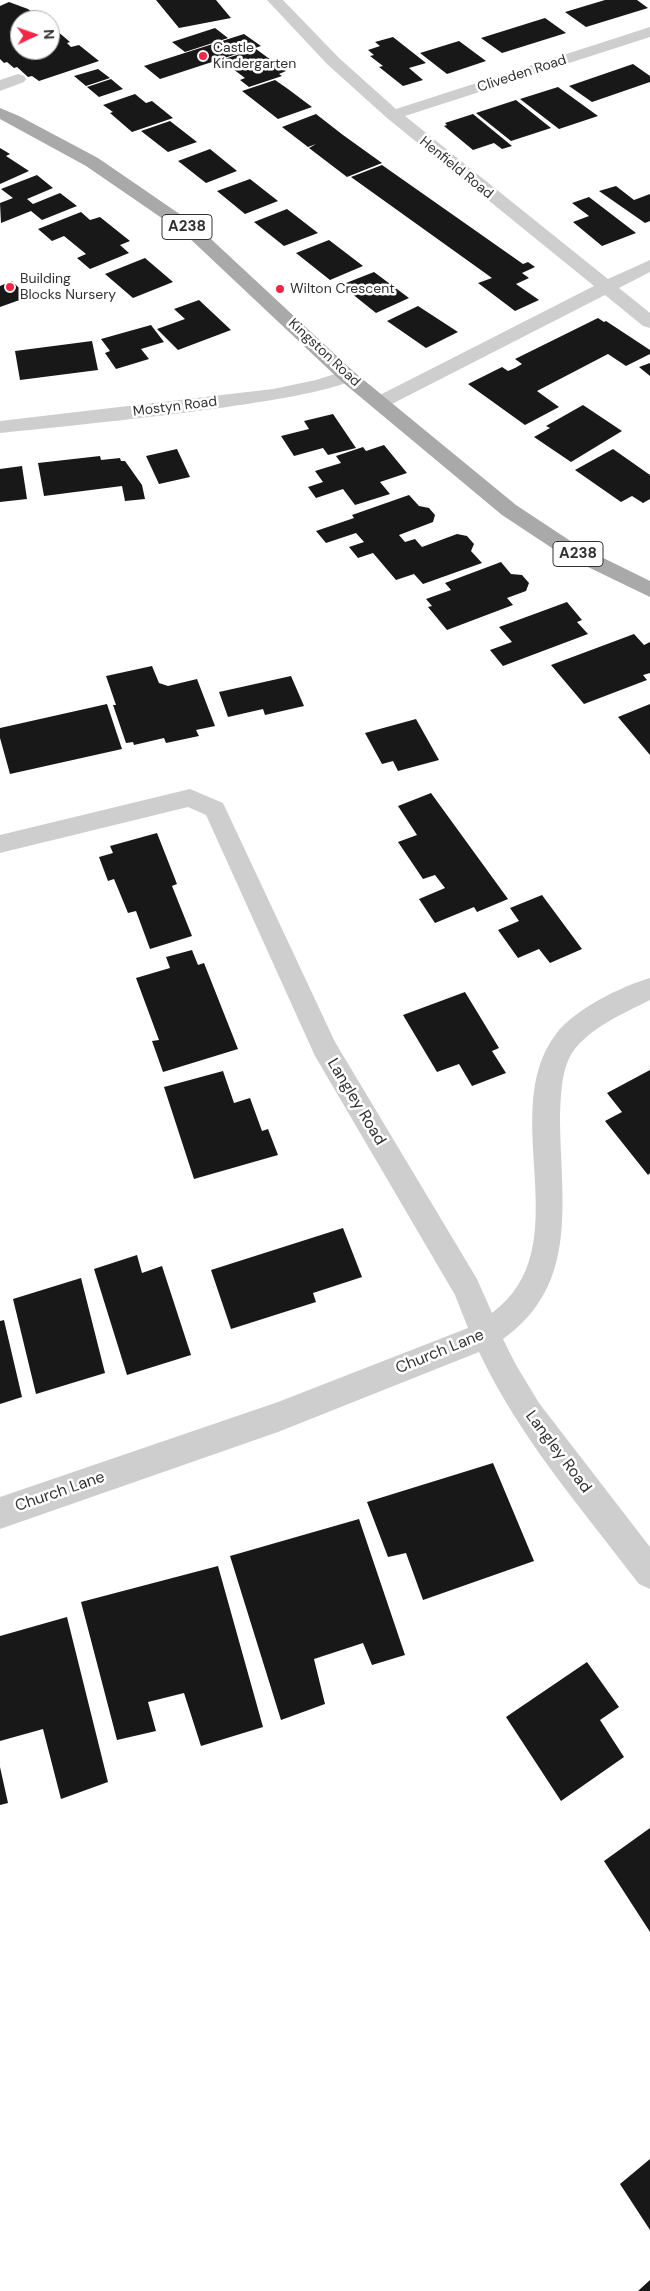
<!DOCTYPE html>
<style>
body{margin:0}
#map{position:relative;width:650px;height:2291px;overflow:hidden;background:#fff;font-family:"DM Sans",sans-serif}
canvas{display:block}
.north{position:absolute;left:10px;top:10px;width:50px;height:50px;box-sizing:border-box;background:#fff;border:1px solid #adadad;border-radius:50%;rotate:87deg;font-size:14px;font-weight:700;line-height:20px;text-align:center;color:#313131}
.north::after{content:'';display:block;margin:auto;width:18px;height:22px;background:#f42646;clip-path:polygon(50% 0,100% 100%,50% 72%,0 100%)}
</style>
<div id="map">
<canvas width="650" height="2291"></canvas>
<div class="north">N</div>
</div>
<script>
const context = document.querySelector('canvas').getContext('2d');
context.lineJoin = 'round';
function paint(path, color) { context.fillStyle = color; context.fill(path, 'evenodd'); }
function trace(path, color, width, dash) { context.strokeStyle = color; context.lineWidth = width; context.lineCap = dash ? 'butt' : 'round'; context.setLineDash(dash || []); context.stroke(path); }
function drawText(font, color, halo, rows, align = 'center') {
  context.font = font + ' "DM Sans",sans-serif'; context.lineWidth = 5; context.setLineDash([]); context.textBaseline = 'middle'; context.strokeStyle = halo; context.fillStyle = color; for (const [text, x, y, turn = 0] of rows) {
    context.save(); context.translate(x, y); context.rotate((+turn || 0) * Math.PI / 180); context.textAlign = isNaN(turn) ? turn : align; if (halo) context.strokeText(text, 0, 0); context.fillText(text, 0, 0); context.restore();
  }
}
paint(new Path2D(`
 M156 0H216L231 18 179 28Z
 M605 0H637L648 8 586 27 565 12Z
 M9 2 28 9 43 20H20V50H50V25L70 42 67 43 71 47 79 45 99 61 39 81 32 76 28 77 17 67 14 68 7 62 4 63 0 59V6Z
 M545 18 566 33 502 53 481 38Z
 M215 28 228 38 185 52 172 42Z
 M244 34 261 46 160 79 144 66Z
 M393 37 426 63 409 68 423 80 403 86 379 67 383 66 370 56 374 55 368 50 380 46 375 42Z
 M459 41 486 61 447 74 420 53Z
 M256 49 286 71 279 74 282 76 249 87 240 80 245 78 221 60Z
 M633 64 650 76V82L592 102 569 86Z
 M98 69 110 78 86 86 74 76Z
 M111 79 123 89 99 97 87 87Z
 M275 80 288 89 312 107 278 119 242 91Z
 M558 87 598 116 559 129 520 99Z
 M135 94 146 103 152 101 173 118 132 132 110 113 113 112 103 105Z
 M516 100 551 128 511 141 476 113Z
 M316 114 343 135 382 163 347 177 309 148 316 144 308 147 282 127Z
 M473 114 512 146 502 149 494 143 473 150 444 126 447 125 445 123Z
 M170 121 197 142 168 152 141 131Z
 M0 148 10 154 6 156 29 171 0 184Z
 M210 149 237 171 206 183 178 161Z
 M382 165 523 264 528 262 535 267 522 273 529 278 516 284 539 300 515 311 478 283 492 278 351 177Z
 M37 175 53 188 27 199 33 204 60 193 77 206 42 220 31 211 1 223 0 203 13 198 1 189Z
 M250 179 278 201 245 214 217 191Z
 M616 186 634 200 650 194V221L645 223 599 191Z
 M589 197 636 233 602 246 573 222 589 216 572 203Z
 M287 209 318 233 284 246 254 222Z
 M81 212 90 220 100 217 130 241 120 245 129 253 90 269 77 258 86 254 64 236 52 241 38 229Z
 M329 240 363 266 330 280 296 253Z
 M145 258 173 282 133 298 105 274Z
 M374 272 409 298 376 313 341 285Z
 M12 281 28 297 0 307V286Z
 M199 300 231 330 178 350 157 329 185 319 174 309Z
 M418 306 458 332 426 348 387 321Z
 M598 318 604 322 606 321 650 350V354L626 366 608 354 537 391 559 407 525 425 468 384 502 367 508 371 515 368 522 364 515 359Z
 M151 325 164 342 141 349 149 359 116 369 105 353 110 351 101 339Z
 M92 341 98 370 20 380 15 351Z
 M650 363V376L639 367Z
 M583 405 622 431 571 462 534 437 550 428 546 426Z
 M333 414 356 448 328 455 323 448 294 456 281 436 309 429 304 421Z
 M384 445 407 473 380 482 390 494 355 505 343 489 316 498 308 487 323 482 315 471 341 463 336 456 363 447 366 451Z
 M177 449 190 477 159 484 146 456Z
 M613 449 650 475V499L643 503 632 496 621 502 575 470Z
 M100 456 101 460 120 458 121 461H125L142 485 145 499 125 501 122 486 44 496 38 463Z
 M22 466 27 499 0 502V469Z
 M409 495 419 506 429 508 435 515 433 522 399 535 405 542 415 539 422 547 457 534 467 536 474 544 471 551 482 563 423 584 414 574 396 580 373 553 358 558 349 547 364 542 356 533 326 543 316 531 354 518 352 515Z
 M501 562 511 574 522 575 529 583 526 591 507 598 513 605 447 630 428 607 432 606 426 599 451 590 445 583Z
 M567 602 582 620 577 622 588 634 503 666 490 650 512 642 499 627Z
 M634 634 644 645 650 642V673L643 675 647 680 584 704 551 665Z
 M152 666 159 683 168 686 197 679 215 726 196 730 199 736 166 743 164 738 134 745 133 742 126 743 113 705H116L106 676Z
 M291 676 304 706 265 715 263 709 228 717 219 692Z
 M107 704 122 749 10 774 0 738V728Z
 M650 704V755L618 717Z
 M416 719 439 760 398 771 393 761 382 764 365 733Z
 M431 793 508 899 477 912 474 907 435 923 419 899 445 888 435 875 423 879 398 842 417 835 398 806Z
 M157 833 177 884 172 886 192 936 150 949 136 911 128 913 114 879 108 881 99 857 113 853 110 846Z
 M542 895 582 949 550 963 539 949 518 958 498 930 519 921 510 908Z
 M192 950 198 965 204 963 238 1049 163 1072 152 1041 159 1040 136 978 170 968 166 957Z
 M465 992 499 1048 492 1051 506 1073 472 1086 459 1064 437 1072 403 1015Z
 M650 1070V1173L648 1175 605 1121 622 1112 607 1093Z
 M223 1071 234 1103 250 1098 262 1131 268 1129 278 1155 194 1179 164 1087Z
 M343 1228 362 1277 313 1293 316 1302 231 1329 211 1270Z
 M137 1255 142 1273 162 1266 191 1355 127 1375 94 1269Z
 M81 1278 105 1373 36 1394 13 1299Z
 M4 1320 22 1397 0 1404V1321Z
 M493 1463 534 1561 423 1600 406 1553 388 1557 367 1502Z
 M359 1519 405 1655 372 1665 363 1643 314 1659 325 1704 281 1720 230 1556Z
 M218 1566 263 1727 201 1746 184 1693 148 1702 156 1731 117 1740 81 1602Z
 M67 1617 108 1782 61 1799 43 1729 0 1741V1636Z
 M587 1662 619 1707 600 1720 624 1757 561 1801 506 1717Z
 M0 1767 8 1803 0 1805Z
 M650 1828V1932L604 1861Z
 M650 2159V2230L620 2184Z
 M650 2280V2291H638Z`), '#181818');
paint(new Path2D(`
 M267 0H283L339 58 396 109 650 27V37L405 116 608 279 650 260V272L619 288 650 313V328L643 326 605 295 386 407 379 409 372 407 369 403 372 399 594 286 387 118 327 64Z
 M18 74 24 76 26 79 24 82 0 91V80Z
 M347 370 354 372 357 376C340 401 47 428 0 433V421L273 389 316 380Z
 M190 789 223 803 335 1042 477 1279 492 1313C582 1247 495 1114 556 1034 575 1009 620 987 650 978V1000C623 1014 590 1027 572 1053 561 1071 561 1096 560 1116 560 1198 581 1284 503 1339L516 1365 539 1403 650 1547V1589L639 1584C582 1509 519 1437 479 1352L278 1432 0 1529V1497L278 1402 468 1328 455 1295 315 1056 206 815 188 807 0 853V835Z`), '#cecece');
paint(new Path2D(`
 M0 108 19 116 98 158 197 226 354 372 516 505 575 544 650 581V597L561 554 502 515 340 380 185 234 86 166 0 119Z`), '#a9a9a9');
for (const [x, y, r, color] of [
 [203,56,5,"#f42646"],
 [10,287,5,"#f42646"],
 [280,289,5,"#f42646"]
]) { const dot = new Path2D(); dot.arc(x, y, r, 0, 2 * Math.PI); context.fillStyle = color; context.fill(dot); trace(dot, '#fff', 2); }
drawText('14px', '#313131', '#fff', [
 ["Castle",213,48],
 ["Kindergarten",213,64],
 ["Building",20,279],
 ["Blocks Nursery",20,295],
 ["Wilton Crescent",290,289]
], 'left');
drawText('14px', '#313131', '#fff', [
 ["Cliveden Road",522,74,-18],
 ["Henfield Road",456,168,39],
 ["Kingston Road",324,353,43],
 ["Mostyn Road",175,407,-7]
]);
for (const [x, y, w] of [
 [187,227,50],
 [578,554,50]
]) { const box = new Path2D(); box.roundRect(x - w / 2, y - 12.5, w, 25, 4); context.fillStyle = '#fff'; context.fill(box); trace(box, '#313131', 1); }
drawText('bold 15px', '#313131', null, [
 ["A238",187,227],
 ["A238",578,554]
]);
drawText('16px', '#313131', '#fff', [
 ["Langley Road",356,1102,59],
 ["Church Lane",440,1352,-22],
 ["Langley Road",558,1452,53],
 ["Church Lane",60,1492,-19]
]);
</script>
